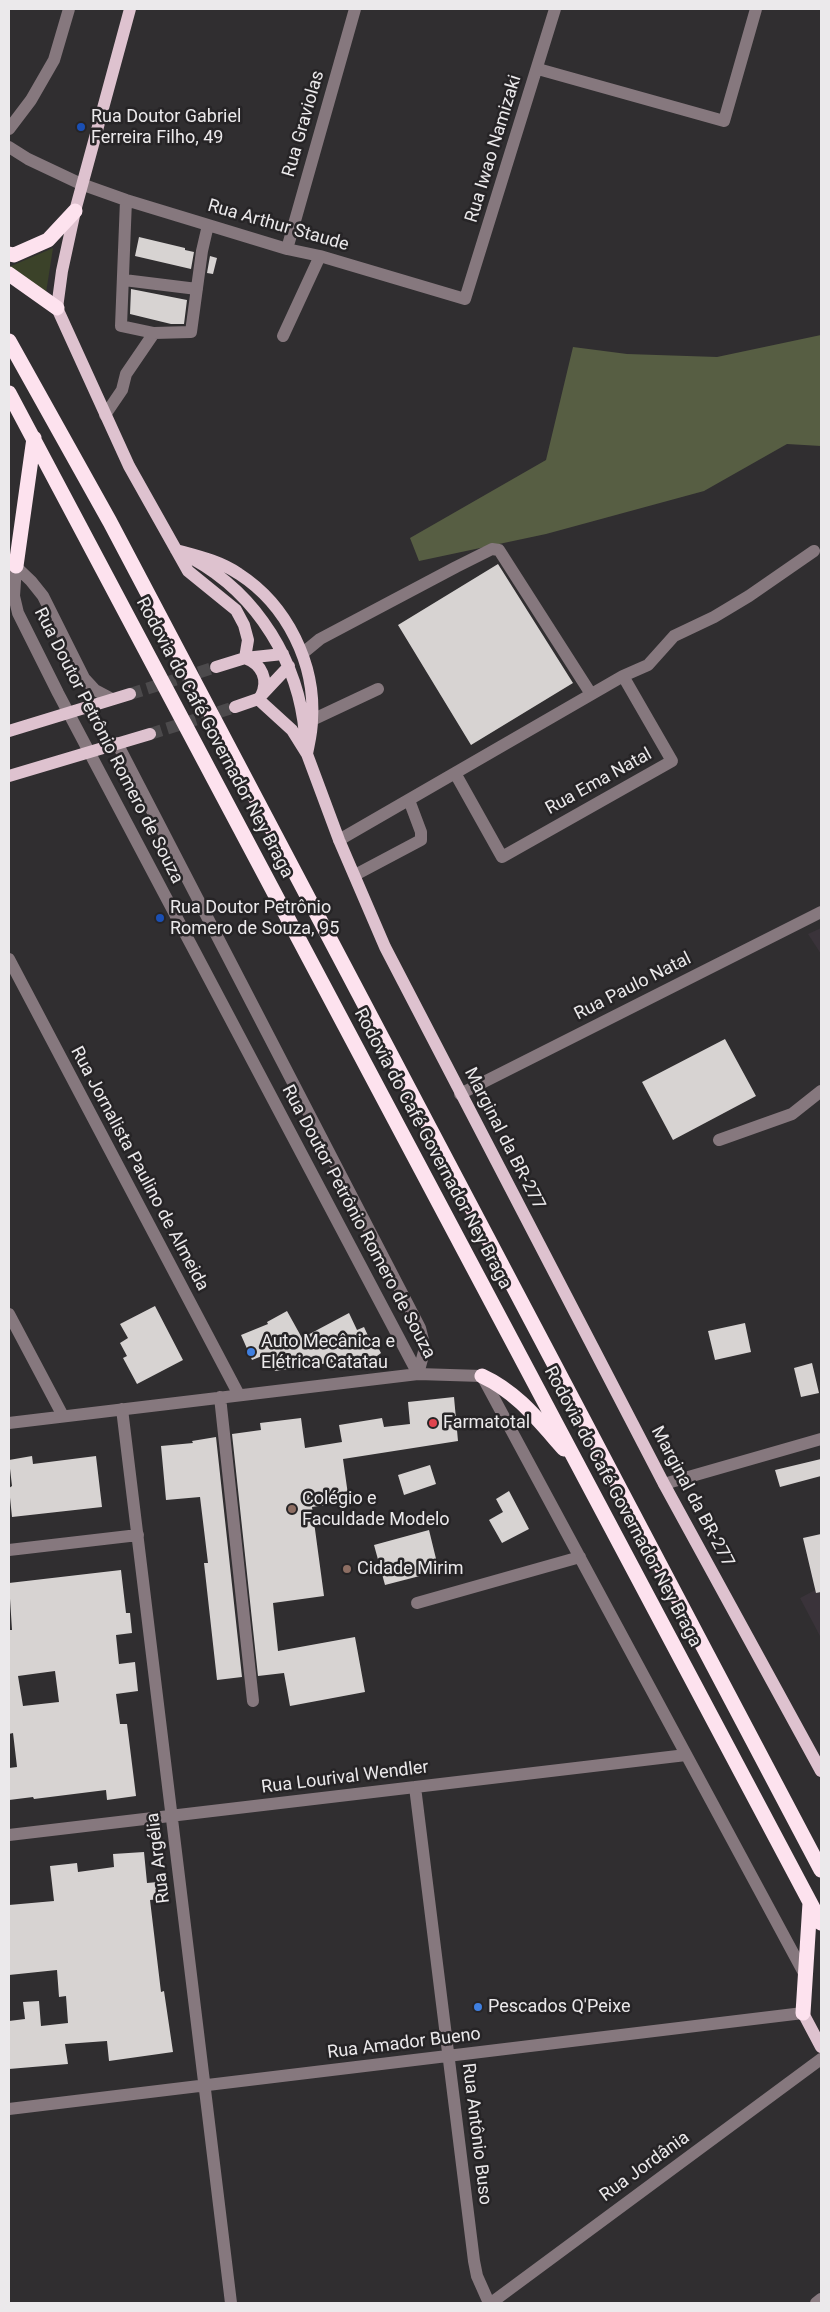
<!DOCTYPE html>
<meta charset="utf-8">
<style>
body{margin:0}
#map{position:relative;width:830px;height:2312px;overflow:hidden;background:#302e30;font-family:Roboto,sans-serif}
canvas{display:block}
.frame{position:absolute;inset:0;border:10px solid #ebe9eb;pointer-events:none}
</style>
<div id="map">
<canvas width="830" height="2312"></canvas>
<div class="frame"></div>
</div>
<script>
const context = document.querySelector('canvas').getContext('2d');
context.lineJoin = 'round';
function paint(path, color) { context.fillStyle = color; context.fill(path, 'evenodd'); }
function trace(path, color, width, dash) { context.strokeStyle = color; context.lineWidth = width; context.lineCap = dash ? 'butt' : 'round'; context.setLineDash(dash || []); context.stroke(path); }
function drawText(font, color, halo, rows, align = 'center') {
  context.font = font + ' Roboto,sans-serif'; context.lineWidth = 5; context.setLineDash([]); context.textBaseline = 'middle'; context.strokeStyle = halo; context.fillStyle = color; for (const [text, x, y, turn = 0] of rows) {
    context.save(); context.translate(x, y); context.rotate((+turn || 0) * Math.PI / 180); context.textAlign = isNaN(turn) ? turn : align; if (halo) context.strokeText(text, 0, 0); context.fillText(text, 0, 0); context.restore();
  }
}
paint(new Path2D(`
 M821 928V954L808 934Z
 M821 1587V1638L800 1598Z`), '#3a333a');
paint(new Path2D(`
 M53 248 46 293 9 267Z`), '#3b4229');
paint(new Path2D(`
 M821 335V446L787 444 704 491 546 534 419 561 410 538 546 460 573 347 627 354 717 357Z`), '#575e43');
paint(new Path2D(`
 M139 237 185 248V250L194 252 191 269 135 256Z
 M210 256 217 258 213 274 207 273Z
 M131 289 187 300 184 324H171L130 314Z
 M498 564 573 683 471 745 398 625Z
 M725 1039 756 1096 673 1140 642 1082Z
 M155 1306 183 1360 137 1384 123 1358 127 1356 120 1343 128 1338 120 1324Z
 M287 1311 302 1338 349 1313 357 1330 364 1327 370 1340 373 1338 381 1353 373 1359 341 1361 275 1371 267 1354 252 1360 241 1335 268 1324 267 1322Z
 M745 1323 751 1352 715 1360 708 1331Z
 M812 1363 819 1393 801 1397 794 1368Z
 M454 1397 458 1441 343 1459 349 1502 312 1507 324 1596 273 1603 278 1651 355 1637 365 1692 290 1706 284 1673 258 1676 232 1434 261 1430 260 1423 301 1418 305 1448 342 1442 339 1425 382 1418 384 1427 410 1424 408 1402Z
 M216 1437 242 1677 217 1680 204 1563H208L200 1497 166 1500 161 1446 193 1443 192 1441Z
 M32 1456 33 1464 96 1456 102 1507 12 1517 9 1488 12 1486 9 1460Z
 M821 1459V1476L780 1487 775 1470Z
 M430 1465 436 1484 404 1495 398 1475Z
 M509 1491 529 1529 502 1543 489 1520 503 1512 496 1499Z
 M429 1530 439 1571 385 1585 374 1545Z
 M821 1534V1592L816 1593 803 1538Z
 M121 1570 126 1613H130L132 1633 116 1635 119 1664 135 1662 138 1691 116 1694 120 1724H127L136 1796 107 1800 106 1790 34 1799 33 1797 9 1800V1768L17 1767 13 1733 9 1734V1630H12L9 1583ZM55 1671 59 1702 23 1706 18 1676Z
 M144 1852 147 1883 158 1882 160 1899 150 1900 161 1992 164 1991 173 2052 109 2061 107 2041 65 2044 68 2064 9 2069V2021L25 2019 23 2002 39 2001 41 2026 68 2023 66 1996 59 1997 57 1970 9 1975V1905L54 1901 50 1866 77 1863 78 1872 114 1867 113 1854Z`), '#d7d3d2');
trace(new Path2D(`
 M130 694 216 667
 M150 734 235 707`), '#4c4a4c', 12, [12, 6]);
trace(new Path2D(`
 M538 69 724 121 756 9
 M9 129 31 100 54 60 69 9
 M9 147 28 159 81 184 126 200 287 249 320 256 465 299 555 9
 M126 200 121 326 154 333 191 332 202 251 208 225
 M287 249 355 9
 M124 280 197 289
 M283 336 320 256
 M105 415 122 390 126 374 154 333
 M9 560 31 581 43 596 84 678 95 690 112 699
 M16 566 14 596 18 613 58 693 418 1374
 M303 653 320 639 456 567 492 549 499 550 591 694
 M312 720 378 689
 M117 743 420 1328 425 1348 418 1374
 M455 773 502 857 672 761 623 676
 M339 840 623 676 648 665 674 636 714 617 749 596 814 551
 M355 875 421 840V832L409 800
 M9 959 239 1395
 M460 1094 821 912
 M719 1140 792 1114 821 1091
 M9 1314 63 1416
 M220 1397 253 1701
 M122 1409 231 2303
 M9 1423 418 1374 482 1376 805 1975
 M664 1484 821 1439
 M9 1550 138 1535
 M417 1603 580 1557
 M415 1787 474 2261 477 2276 489 2303
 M9 1835 686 1755
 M9 2109 803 2013
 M491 2303 821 2059
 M816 2303 821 2299`), '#86787e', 12);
trace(new Path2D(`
 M130 9 75 211 62 271 57 308 129 466 188 571 236 610 244 625 248 640 245 658
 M176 550C198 556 220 561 239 574 287 605 316 664 312 720 312 732 309 743 307 754
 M193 559C258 595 299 663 305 735
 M245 658C262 664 269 680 261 696
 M216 667 245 658 283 654
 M258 699 292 730 307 754 339 840 385 947 664 1484 821 1771
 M235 707 258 699 289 666
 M9 731 130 694
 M9 776 150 734
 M803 2013 821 2047`), '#dec2cf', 12);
trace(new Path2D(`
 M9 254 14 255 48 240 75 211
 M9 274 57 308
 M9 341 110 522 821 1870
 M9 393 821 1923
 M16 566 34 438
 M482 1376C517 1392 539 1421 564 1449
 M803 2013 810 1903`), '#fde2ee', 15);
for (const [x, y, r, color] of [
 [81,127,5,"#1a4fb4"],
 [160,918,5,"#1a4fb4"],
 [251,1352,5,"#3f7fe0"],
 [433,1423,5,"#e0444e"],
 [292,1509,5,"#8d6e63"],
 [347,1569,5,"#8d6e63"],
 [478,2007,5,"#3f7fe0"]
]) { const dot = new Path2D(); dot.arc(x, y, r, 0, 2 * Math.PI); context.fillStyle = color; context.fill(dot); trace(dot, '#262426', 2); }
drawText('18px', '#ebe9eb', '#262426', [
 ["Rua Doutor Gabriel",91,117],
 ["Ferreira Filho, 49",91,138],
 ["Rua Doutor Petrônio",170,908],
 ["Romero de Souza, 95",170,929],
 ["Auto Mecânica e",261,1342],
 ["Elétrica Catatau",261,1363],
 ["Farmatotal",443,1423],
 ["Colégio e",302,1499],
 ["Faculdade Modelo",302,1520],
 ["Cidade Mirim",357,1569],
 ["Pescados Q'Peixe",488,2007]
], 'left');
drawText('18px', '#ebe9eb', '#262426', [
 ["Rua Graviolas",304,124,-74],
 ["Rua Iwao Namizaki",494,149,-73],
 ["Rua Arthur Staude",278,226,16],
 ["Rodovia do Café Governador Ney Braga",214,738,62],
 ["Rua Doutor Petrônio Romero de Souza",108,746,63],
 ["Rua Ema Natal",599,782,-29],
 ["Rua Paulo Natal",633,987,-27],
 ["Marginal da BR-277",504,1139,63],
 ["Rodovia do Café Governador Ney Braga",432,1149,62],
 ["Rua Jornalista Paulino de Almeida",139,1169,62],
 ["Rua Doutor Petrônio Romero de Souza",358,1222,62],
 ["Marginal da BR-277",692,1497,62],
 ["Rodovia do Café Governador Ney Braga",622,1507,62],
 ["Rua Lourival Wendler",345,1778,-7],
 ["Rua Argélia",159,1858,-97],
 ["Rua Amador Bueno",404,2044,-7],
 ["Rua Antônio Buso",476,2134,83],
 ["Rua Jordânia",645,2167,-36]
]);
</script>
